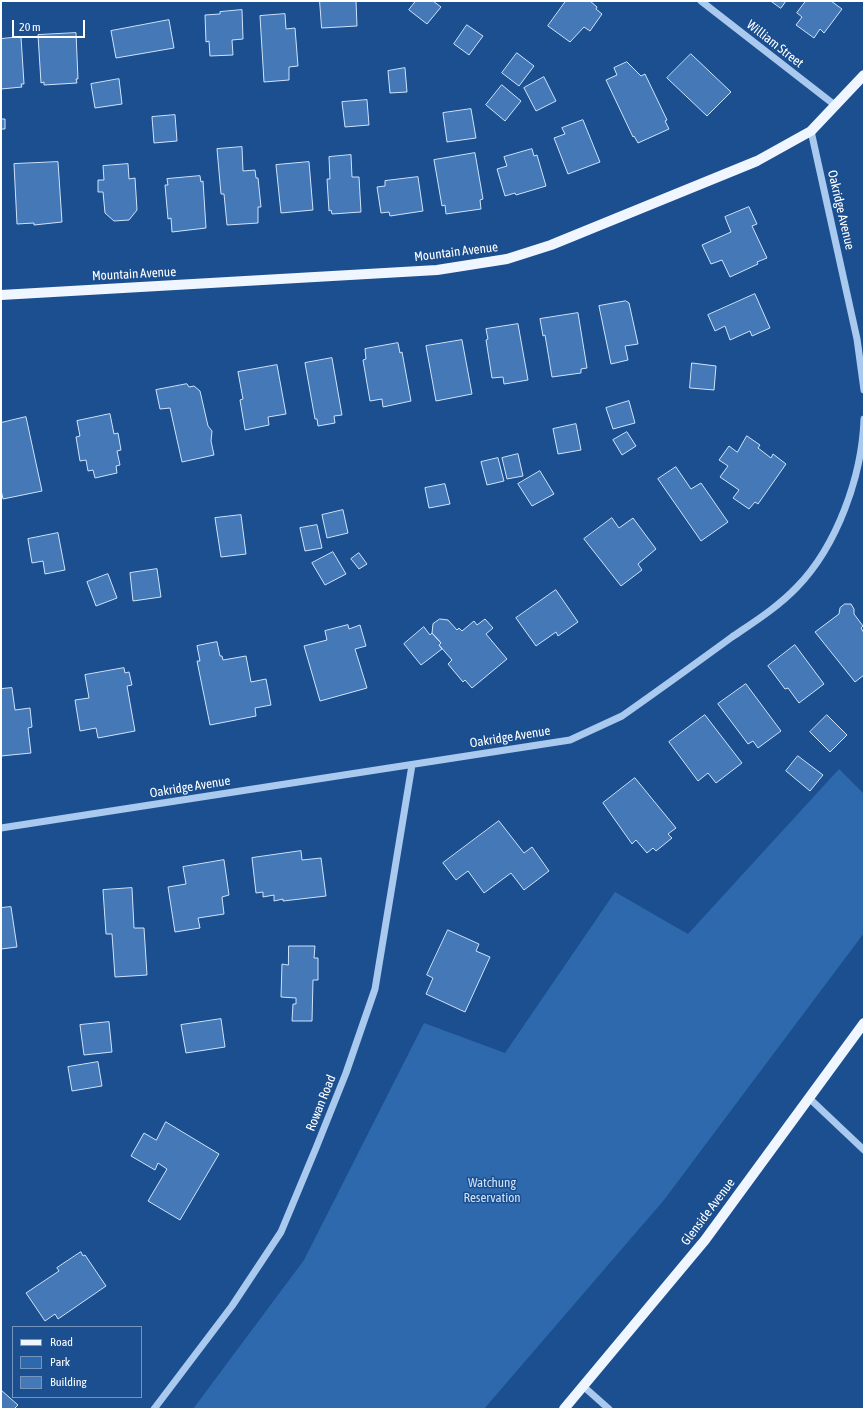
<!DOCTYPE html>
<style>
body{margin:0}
#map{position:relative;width:865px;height:1410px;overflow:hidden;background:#1b4f8f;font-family:"Asap Condensed",sans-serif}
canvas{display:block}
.frame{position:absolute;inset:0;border:2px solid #fff;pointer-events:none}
.legend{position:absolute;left:12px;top:1326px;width:130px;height:72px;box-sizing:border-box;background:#1b4f8f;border:1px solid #7695bc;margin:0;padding:5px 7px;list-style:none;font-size:12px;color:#fff}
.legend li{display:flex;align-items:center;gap:8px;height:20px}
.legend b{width:20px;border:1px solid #7695bc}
.scale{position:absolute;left:12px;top:20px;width:73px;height:18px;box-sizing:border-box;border:2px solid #fff;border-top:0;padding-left:5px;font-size:12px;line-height:14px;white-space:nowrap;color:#fff;-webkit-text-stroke:3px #1b4f8f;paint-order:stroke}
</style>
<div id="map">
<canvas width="865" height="1410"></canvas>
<div class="frame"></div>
<ul class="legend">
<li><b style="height:5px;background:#f0f6ff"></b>Road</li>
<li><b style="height:11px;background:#2e69ad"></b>Park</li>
<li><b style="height:11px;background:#4478b7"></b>Building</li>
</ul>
<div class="scale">20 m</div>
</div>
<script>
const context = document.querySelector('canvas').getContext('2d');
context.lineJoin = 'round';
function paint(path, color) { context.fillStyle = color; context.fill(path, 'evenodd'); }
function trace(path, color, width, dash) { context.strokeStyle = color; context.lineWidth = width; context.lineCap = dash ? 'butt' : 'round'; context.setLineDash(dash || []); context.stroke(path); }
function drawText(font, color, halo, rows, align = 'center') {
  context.font = font + ' "Asap Condensed",sans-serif'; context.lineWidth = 3; context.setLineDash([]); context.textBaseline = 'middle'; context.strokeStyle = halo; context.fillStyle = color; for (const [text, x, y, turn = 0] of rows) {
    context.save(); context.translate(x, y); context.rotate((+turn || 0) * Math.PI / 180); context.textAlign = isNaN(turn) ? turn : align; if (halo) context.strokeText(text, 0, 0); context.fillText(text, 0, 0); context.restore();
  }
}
paint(new Path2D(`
 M839 769 864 794V933L664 1200 484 1409H193L304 1260 424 1023 505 1053 615 892 688 934Z`), '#2e69ad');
const building = new Path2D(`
 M320 1H356L357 26 322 28Z
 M416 1H433L441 7 427 24 409 10Z
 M566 1H590L597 7 596 9 602 14 590 31 584 27 570 42 548 26Z
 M771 1H786L781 8Z
 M806 1H831L842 9 824 33 820 29 814 38 796 25 802 17 797 13Z
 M242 10 243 39 232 40 233 55 210 56 209 41 206 42 205 15 220 14V12Z
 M285 14 286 29 295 28 298 66 289 67V80L264 82 260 16Z
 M169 20 174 48 116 58 111 31Z
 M467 25 483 36 469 55 454 44Z
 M76 33 78 79H76L77 83 44 85V82L41 83 38 35Z
 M21 37 24 84H21L22 87 1 89V39Z
 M517 53 534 66 519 86 502 73Z
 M691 54 731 92 707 116 667 78Z
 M627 62 641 76 645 74 667 120 665 121 669 129 638 143 634 136 633 137 606 80 617 75 614 68Z
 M405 68 407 92 390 93 388 71Z
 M544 77 556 101 536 111 524 88Z
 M119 79 122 104 95 108 91 84Z
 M502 85 521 101 505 121 486 105Z
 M367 100 369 125 345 127 342 102Z
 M471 109 476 138 447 142 443 113Z
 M175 115 177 141 154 143 152 117Z
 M1 119H5V129H1Z
 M583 120 600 162 568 174 554 138 565 134 562 128Z
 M242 147 243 171 255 170 256 178H258L261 207H258V223L227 225 224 194H221L217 149Z
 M532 149 534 156 537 155 546 186 516 195 515 193 505 196 497 169 507 166 504 157Z
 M475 153 483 199 480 200 481 209 446 214 445 205 442 206 434 160Z
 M351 155 352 177H359L361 212 332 214 331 210 329 211 327 179H330L329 157Z
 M58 162 62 222 34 225V223L17 224 14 164Z
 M309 162 313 210 281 213 276 165Z
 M128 164 129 179 135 178 137 210 129 220 114 221 105 213 103 192H98V180H104L103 166Z
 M200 176 201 182 203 181 206 228 172 232 171 218 168 219 165 185H168L167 179Z
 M418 177 423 211 390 216 389 212 381 213 377 187 385 186V181Z
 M749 207 757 224 752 226 767 258 757 262 758 264 730 277 722 260 711 264 702 245 731 232 725 217Z
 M755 294 770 328 752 336 750 331 730 340 725 326 715 331 708 315Z
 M626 301 629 303 638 344 625 346 628 360 611 364 599 306Z
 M578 313 587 368 581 369V373L552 377 545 335 543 336 540 319Z
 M518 324 528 380 504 384 503 377 492 378 486 340 488 339 486 329Z
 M462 340 472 394 436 401 426 346Z
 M398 343 400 353 402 352 411 401 383 407 382 399 370 401 363 360 366 359 365 349Z
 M332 358 342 415 334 416 335 423 318 426 317 419H315L305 363Z
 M692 363 716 366 714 390 690 388Z
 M277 365 286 414 268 417 269 425 245 430 240 400 243 399 238 372Z
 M187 384 189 387 194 386 200 391 208 426 212 431 211 441 214 455 182 462 170 408 160 409 156 390Z
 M629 401 635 423 613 429 606 408Z
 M110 414 114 434 118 433 121 450 117 451 120 465 116 466 117 473 95 478 93 470 88 471 86 460 80 461 76 437 80 436 77 421Z
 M26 417 42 491 3 499 1 490V423Z
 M576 424 581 450 558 454 553 429Z
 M627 432 636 446 622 455 613 440Z
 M747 436 760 445 758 448 771 458 773 454 786 464 758 504 755 502 749 509 733 498 739 490 720 477 728 466 719 460 729 446 737 452Z
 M518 454 523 476 507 479 502 458Z
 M498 458 504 481 487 485 481 462Z
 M676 467 691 489 701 483 728 522 701 541 658 479Z
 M540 471 554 494 532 506 518 484Z
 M445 484 450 504 429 508 425 488Z
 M343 510 348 533 327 538 322 515Z
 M241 515 246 554 221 557 215 518Z
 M612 518 619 528 633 518 656 549 638 564 642 570 621 586 584 539Z
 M317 525 322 548 305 551 300 528Z
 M58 533 65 570 45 574 43 561 32 563 28 539Z
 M333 552 346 574 325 585 312 563Z
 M359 553 367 564 359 569 351 559Z
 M157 569 161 597 133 601 130 573Z
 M108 574 117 598 96 606 87 582Z
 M556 590 578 622 558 636 556 632 536 646 516 618Z
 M845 604H851L854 609V614L863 626 861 628 864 633V675L855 682 815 632 839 614 840 608Z
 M440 619 448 620 457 630 459 628 462 631 474 621 477 625 485 619 493 628 486 634 507 659 472 688 465 680 463 682 448 664 452 660 439 645 441 643 432 633 433 624Z
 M348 625 349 629 360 625 366 646 355 649 367 688 320 701 304 646 327 640 325 631Z
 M424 627 430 635 432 633 441 643 439 645 442 649 421 665 404 644Z
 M217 642 220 656H222L223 660 246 656 251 682 266 679 271 705 255 708 256 716 210 725 197 661H200L197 646Z
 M795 645 824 684 799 703 788 688 785 689 768 666Z
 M124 668 125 673 129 672 132 685 127 686 135 731 98 738 96 728 80 731 75 700 89 698 85 675Z
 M746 684 781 731 758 748 753 741 748 744 718 704Z
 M12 688 15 710 30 708 32 727 28 728 31 753 1 756V689Z
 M705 715 742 763 716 783 708 773 698 781 669 742Z
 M827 715 847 735 830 752 810 732Z
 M798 756 823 775 810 791 786 771Z
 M635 778 676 828 668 834 672 838 656 851 653 848 647 853 636 840 632 844 603 803Z
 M499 821 524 853 532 847 549 871 524 890 511 873 484 893 468 871 456 880 443 863Z
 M301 851 302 860 321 858 326 896 283 901V899L274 901V895L263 897V892L256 893 252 858Z
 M224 860 229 895 222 897 224 914 198 918 200 928 175 932 168 887 186 884 183 867Z
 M132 888 134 928H144L147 975 115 977 112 934H106L103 890Z
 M11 907 17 947 1 949V908Z
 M448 930 479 944 476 951 490 957 465 1012 426 994 433 978 427 975Z
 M289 946H315L314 958H318V980H313L312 1021H292L293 1004H296V998L281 997 282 964 288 965Z
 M221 1019 225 1047 186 1053 181 1025Z
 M109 1022 112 1052 84 1055 80 1025Z
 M98 1062 102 1086 72 1091 68 1067Z
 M166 1122 219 1154 180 1220 148 1201 167 1169 158 1163 155 1170 131 1156 144 1133 156 1140Z
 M81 1252 83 1256 85 1255 106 1286 58 1319 55 1314 45 1321 26 1293 59 1271 57 1268Z
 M1 1390 18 1405 14 1409H1Z`);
paint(building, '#4478b7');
trace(building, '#cfe3fa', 1);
trace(new Path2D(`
 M701 1 836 106
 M811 131 857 339 864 390
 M1 828 570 740 622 716C659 690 695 664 732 637 754 622 778 607 797 587 837 546 862 476 864 419
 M809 1098 864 1150
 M583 1386 609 1409
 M154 1409 232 1306 281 1232 316 1148 346 1073 375 989 412 765`), '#a9c9ee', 7);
trace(new Path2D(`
 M1 295 437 270 507 259 551 245 757 161 811 131 864 75
 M564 1409 705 1240 864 1023`), '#f0f6ff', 10);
drawText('13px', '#fff', '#1b4f8f', [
 ["William Street",775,44,38],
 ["Oakridge Avenue",841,210,77],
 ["Mountain Avenue",456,252,-7],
 ["Mountain Avenue",134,274,-3],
 ["Oakridge Avenue",510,737,-9],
 ["Oakridge Avenue",190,787,-9],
 ["Rowan Road",321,1103,-68],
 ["Glenside Avenue",708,1212,-53]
]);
drawText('13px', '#cfe3fa', '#1b4f8f', [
 ["Watchung",492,1183],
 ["Reservation",492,1198]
]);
</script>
